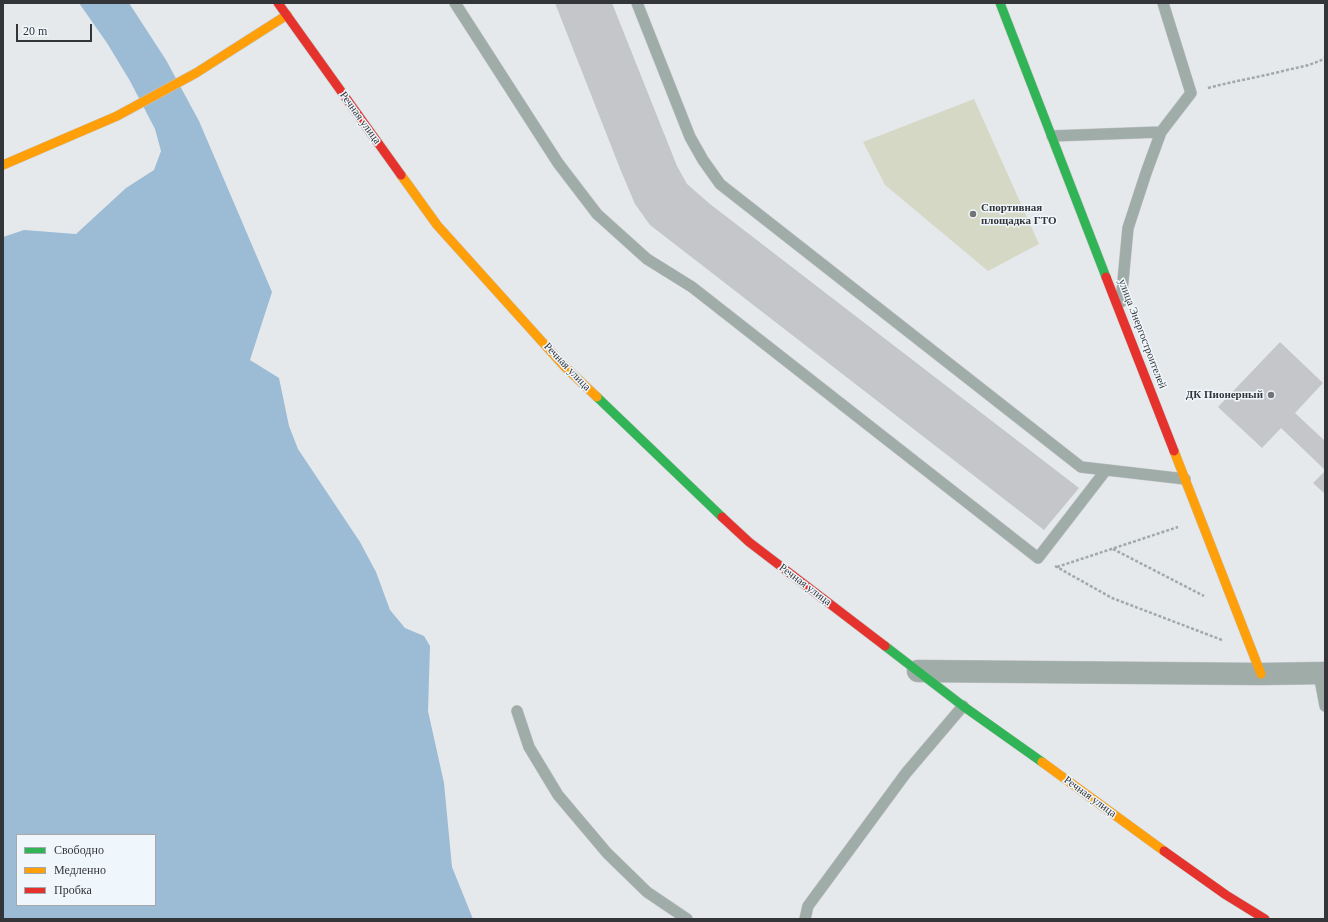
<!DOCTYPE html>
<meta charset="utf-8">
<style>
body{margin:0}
#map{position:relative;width:1328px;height:922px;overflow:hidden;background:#e6e9ec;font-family:"Times New Roman",serif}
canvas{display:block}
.frame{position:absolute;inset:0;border:4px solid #333538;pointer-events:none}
.legend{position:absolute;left:16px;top:834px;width:140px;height:72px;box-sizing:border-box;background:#f0f7fc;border:1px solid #a4a9ae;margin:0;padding:5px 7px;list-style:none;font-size:12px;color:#333538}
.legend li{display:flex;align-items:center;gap:8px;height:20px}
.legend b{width:20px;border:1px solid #a4a9ae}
.scale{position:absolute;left:16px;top:24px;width:76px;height:18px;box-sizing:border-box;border:2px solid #333538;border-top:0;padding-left:5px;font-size:12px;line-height:14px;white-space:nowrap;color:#333538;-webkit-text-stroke:3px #f0f7fc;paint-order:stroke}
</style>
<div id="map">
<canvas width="1328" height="922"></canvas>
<div class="frame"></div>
<ul class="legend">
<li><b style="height:5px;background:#30b455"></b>Свободно</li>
<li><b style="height:5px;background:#ff9f0a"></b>Медленно</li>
<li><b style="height:5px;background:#e5322d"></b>Пробка</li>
</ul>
<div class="scale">20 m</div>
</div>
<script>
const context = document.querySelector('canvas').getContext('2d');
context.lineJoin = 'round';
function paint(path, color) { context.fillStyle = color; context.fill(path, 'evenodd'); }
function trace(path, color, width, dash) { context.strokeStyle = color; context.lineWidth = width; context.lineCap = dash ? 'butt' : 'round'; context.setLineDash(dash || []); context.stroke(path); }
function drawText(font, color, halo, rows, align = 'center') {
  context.font = font + ' "Times New Roman",serif'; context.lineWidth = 3; context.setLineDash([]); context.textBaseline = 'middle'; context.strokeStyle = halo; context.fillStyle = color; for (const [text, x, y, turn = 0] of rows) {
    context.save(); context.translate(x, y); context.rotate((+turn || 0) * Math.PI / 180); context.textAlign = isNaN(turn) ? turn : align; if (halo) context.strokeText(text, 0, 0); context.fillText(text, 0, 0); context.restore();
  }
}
paint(new Path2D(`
 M974 99 1039 244 988 271 885 185 863 142Z`), '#d6d8c6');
paint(new Path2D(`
 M79 3H129L166 60 199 121 272 292 250 360 279 378 289 426 298 449 360 542 376 572 390 610 405 628 424 636 430 646 428 711 444 783 452 867 473 919H3V237L24 230 76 234 126 188 154 170 161 151 155 129 130 81 107 43ZM17 835H155V905H17Z`), '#9cbbd4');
paint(new Path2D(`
 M555 3H612L677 166 687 184 710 204 1079 488 1044 530 650 225 635 204 621 171Z
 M1280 342 1323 383 1295 413 1325 441V470L1281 428 1262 448 1218 407Z
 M1325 471V494L1313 483Z`), '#c4c6c9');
const lane = new Path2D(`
 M455 3 558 163 597 214 647 259 692 287 1038 558 1106 470
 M637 3 690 137 703 160 720 184 1081 467 1185 479
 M1052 136 1161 132 1191 93 1163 3
 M1121 302 1128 228 1146 173 1161 132
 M1319 674 1325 706
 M517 711 529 747 558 795 607 853 647 892 687 919
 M805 919 808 906 906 773 963 706`);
const street = new Path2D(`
 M918 671 1261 674 1325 673`);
const fast = new Path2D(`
 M1000 3 1106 277
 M597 397 722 517
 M885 646 963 706 1042 762`);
const slow = new Path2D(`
 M3 165 117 116 196 73 287 15
 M401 175 437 225 564 366 597 397
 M1174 451 1261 674
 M1042 762 1164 851`);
const jam = new Path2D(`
 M278 3 401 175
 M1106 277 1174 451
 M722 517 749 542 885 646
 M1164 851 1226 895 1265 919`);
trace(lane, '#c3c5c7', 12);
trace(street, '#c3c5c7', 23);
trace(fast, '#c3c5c7', 10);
trace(slow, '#c3c5c7', 10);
trace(jam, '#c3c5c7', 10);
trace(new Path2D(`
 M1208 88C1234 81 1260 77 1287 70 1300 67 1313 65 1325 58
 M1113 549 1204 596
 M1055 566 1112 598 1222 640
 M1057 567 1178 527`), '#a0aaa8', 2.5, [3, 2]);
trace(lane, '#9faca8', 11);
trace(street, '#9faca8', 22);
trace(fast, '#30b455', 9);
trace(slow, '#ff9f0a', 9);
trace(jam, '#e5322d', 9);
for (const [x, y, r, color] of [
 [973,214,4,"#727477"],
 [1271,395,4,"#727477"]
]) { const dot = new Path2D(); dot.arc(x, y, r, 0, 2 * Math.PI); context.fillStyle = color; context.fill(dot); trace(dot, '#f0f7fc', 1.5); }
drawText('11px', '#333538', '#f0f7fc', [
 ["Речная улица",360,118,54],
 ["улица Энергостроителей",1142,334,69],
 ["Речная улица",567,367,46],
 ["Речная улица",805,585,37],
 ["Речная улица",1090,797,36]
]);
drawText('bold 11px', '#333538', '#f0f7fc', [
 ["Спортивная",981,208],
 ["площадка ГТО",981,221],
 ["ДК Пионерный",1263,395,"right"]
], 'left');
</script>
